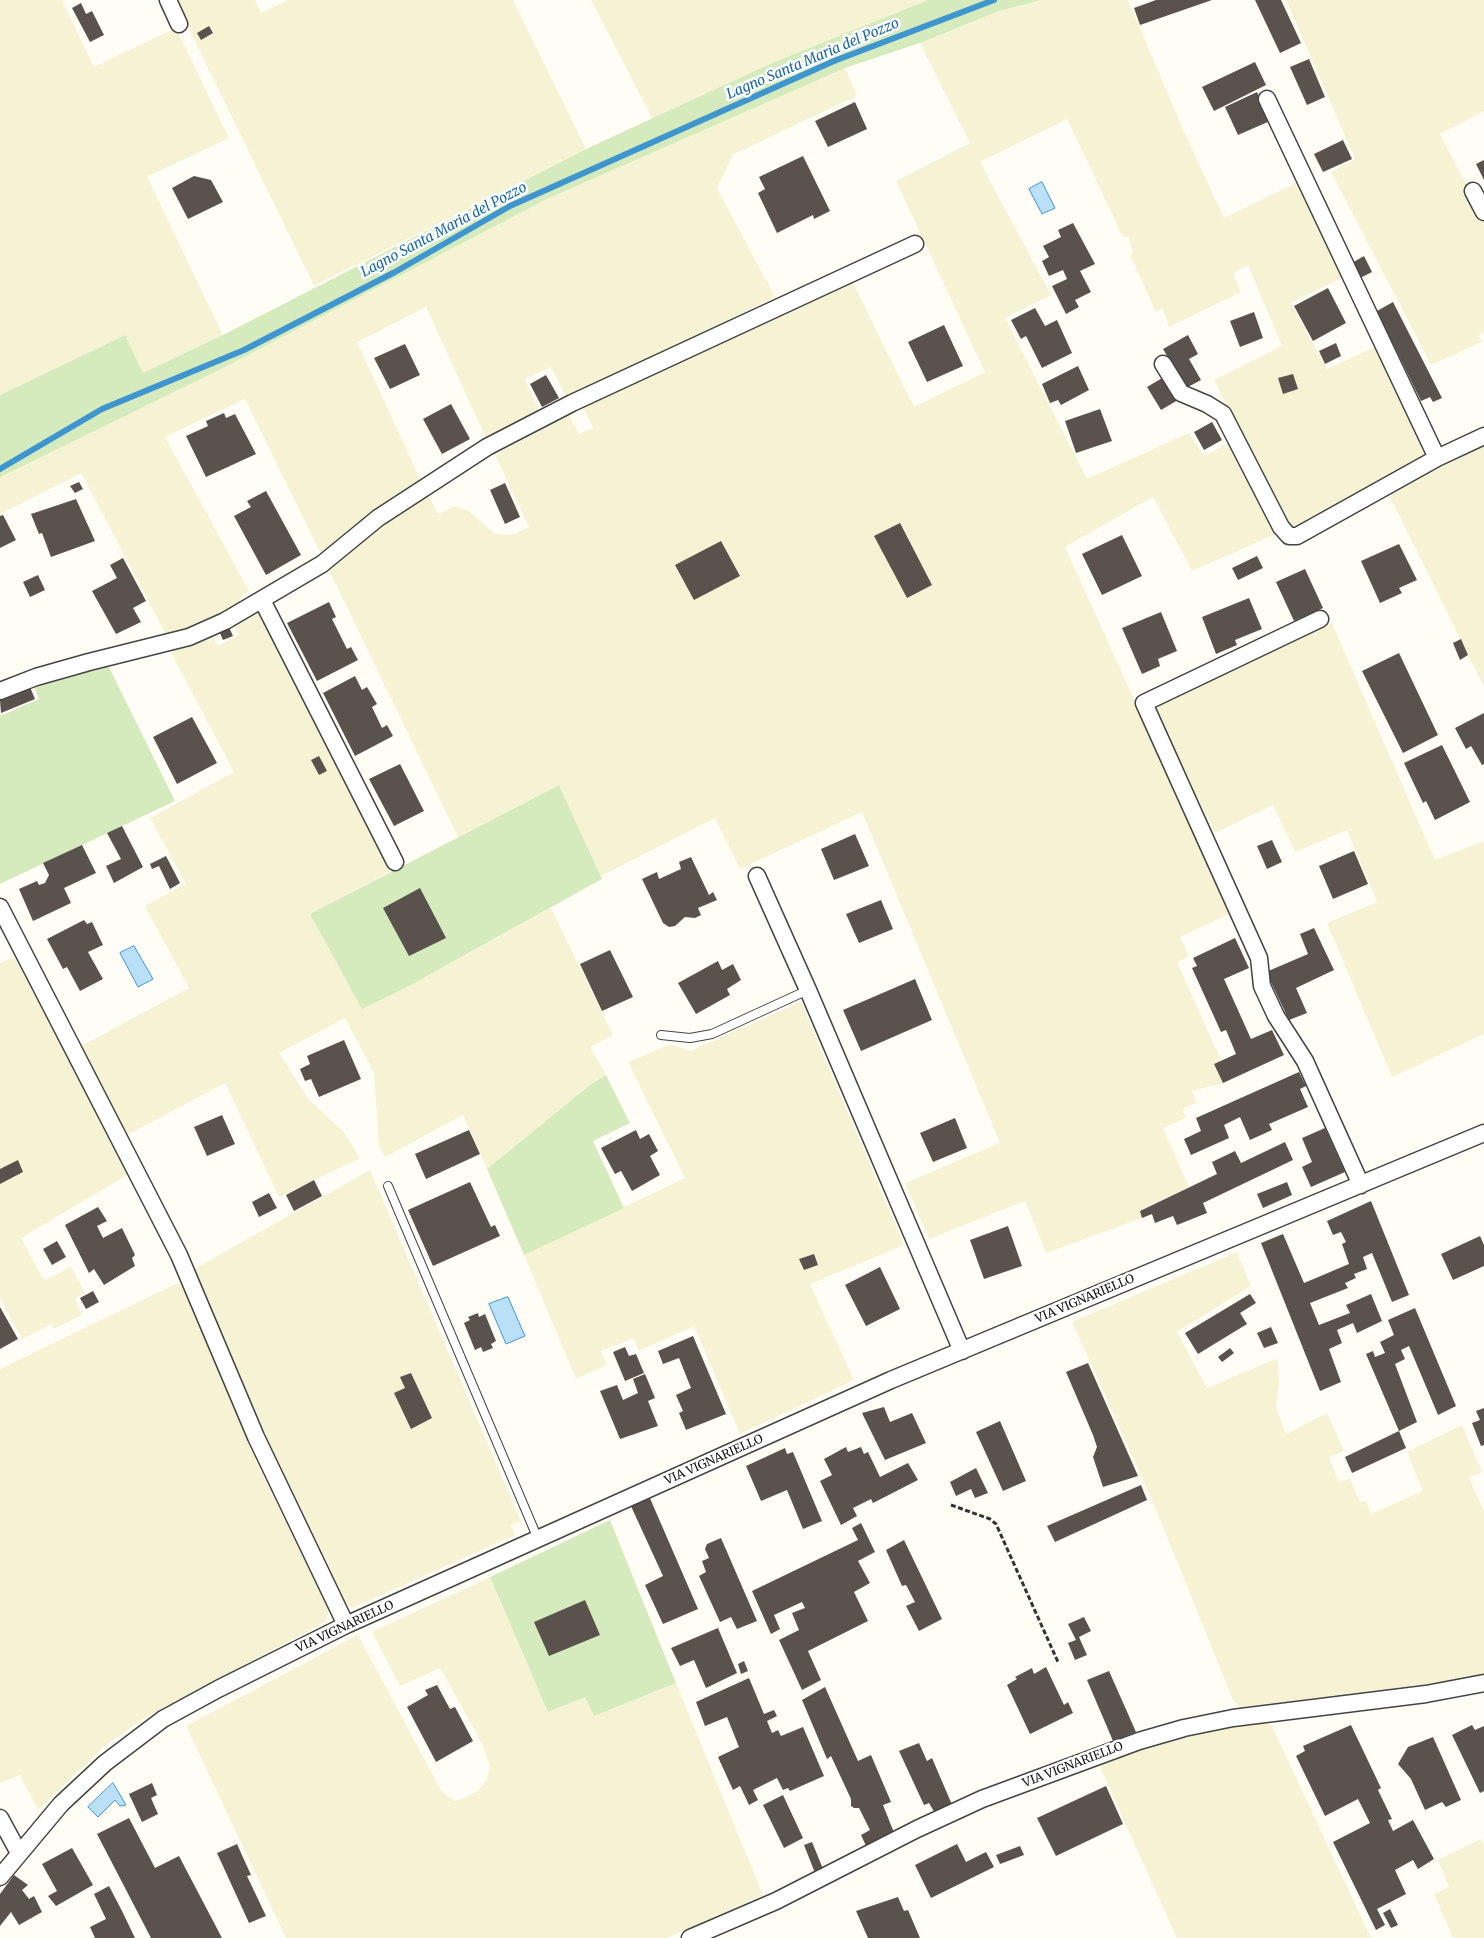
<!DOCTYPE html>
<style>
body{margin:0}
canvas{display:block;background:#fffdf5}
</style>
<canvas width="1484" height="1938"></canvas>
<script>
const context = document.querySelector('canvas').getContext('2d');
context.lineJoin = 'round';
function paint(path, color) { context.fillStyle = color; context.fill(path, 'evenodd'); }
function trace(path, color, width, dash) { context.strokeStyle = color; context.lineWidth = width; context.lineCap = dash ? 'butt' : 'round'; context.setLineDash(dash || []); context.stroke(path); }
function drawText(font, color, halo, rows, align = 'center') {
  context.font = font + ' Merriweather,serif'; context.lineWidth = 5; context.setLineDash([]); context.textBaseline = 'middle'; context.strokeStyle = halo; context.fillStyle = color; for (const [text, x, y, turn = 0] of rows) {
    context.save(); context.translate(x, y); context.rotate((+turn || 0) * Math.PI / 180); context.textAlign = isNaN(turn) ? turn : align; if (halo) context.strokeText(text, 0, 0); context.fillText(text, 0, 0); context.restore();
  }
}
paint(new Path2D(`
 M0 0H62L94 67 176 28 229 138 147 177 223 335 143 374 125 335 0 395Z
 M175 0H255L261 13 288 0H513L586 149 314 286Z
 M591 0H928L772 63 653 120Z
 M1041 0H1128L1186 136 1224 218 1298 182 1343 277 1291 303 1327 369 1377 346 1426 448 1421 460 1300 528H1292L1287 524 1214 380 1282 346 1248 265 1233 273 1241 292 1169 327 1162 308 1156 312 1130 255 1133 252 1128 237H1123L1067 119 980 162 1051 295 1005 318 1087 479 1189 433 1204 456 1231 442 1276 534 1192 571 1153 497 1065 547 1231 913 1180 937 1189 956 1177 962 1221 1060 1214 1064 1223 1083 1192 1091 1197 1102 1183 1109 1186 1118 1163 1128 1189 1187 1140 1210 1142 1218 1046 1253 1025 1201 929 1239 905 1183 1000 1143 862 812 740 869 715 818 601 876 559 785 458 837 328 568 385 520 427 493 438 514 455 506 467 510 494 533 503 535 515 534 529 527 495 455 569 415 579 434 593 428 583 408 853 283 914 407 985 372 896 181 970 143 920 43 999 11Z
 M1286 0H1484V111L1440 134 1484 219V332L1479 335 1482 342 1431 365 1331 172 1355 159Z
 M845 68 857 96 734 154 717 188 775 297 767 301 567 399 551 367 525 379 539 411 486 438 426 307 357 342 421 481 322 556 245 399 165 437 249 591 243 595 234 610 200 625 167 636 81 473 0 514V477L28 462 221 369 549 198 719 121Z
 M1484 446V687L1390 497 1399 487Z
 M258 612 396 868 311 914 362 1008 409 986 551 908 613 1035 590 1047 606 1075 590 1085 487 1169 463 1115 385 1157 379 1146 374 1073 345 1018 279 1053 309 1100 343 1131 360 1158 279 1197 225 1083 127 1135 79 1047 189 988 145 906 186 884 150 818 234 772 170 651 211 633 218 646 239 635 234 625Z
 M1332 623 1435 860 1484 841V1034L1392 1077 1327 923 1377 902 1347 830 1295 852 1273 805 1215 833 1155 708Z
 M14 957 129 1174 21 1238 43 1279H48L71 1267 85 1293 75 1299 82 1315 54 1329 51 1324 22 1339 0 1298V963Z
 M801 1002 904 1245 810 1284 854 1380 740 1434 694 1326 639 1351 634 1338 601 1351 607 1365 576 1379 524 1255 685 1178 628 1062 671 1044 690 1051Z
 M370 1170 521 1521 511 1525 515 1535 352 1608 343 1602 293 1497 194 1269Z
 M1237 1252 1251 1286 1177 1332 1207 1388 1278 1358 1279 1383 1276 1407 1286 1434 1327 1413 1344 1451 1329 1457 1339 1482 1350 1478 1360 1502 1366 1501 1371 1514 1423 1491 1407 1452 1462 1425 1482 1472 1469 1477 1484 1511V1677L1240 1708 1233 1700 1152 1500 1072 1322Z
 M176 1284H183L259 1458 255 1460 328 1608V1615L325 1622 143 1719 106 1745 38 1810 20 1775 0 1783V1369Z
 M490 1577 548 1712 585 1697 594 1716 676 1683 763 1895 667 1938H286L186 1726 358 1635 442 1792 454 1801 465 1798 479 1790 487 1779 490 1767 484 1748 473 1727 440 1668 400 1686 372 1632Z
 M1264 1722 1272 1726 1371 1938H1177L1099 1765 1122 1755 1169 1739Z
 M1481 1839 1484 1845V1938H1453L1434 1894 1449 1887 1438 1860Z`), '#f6f3d4');
paint(new Path2D(`
 M928 0H1041L999 11 920 43 845 68 549 198 221 369 0 477V395L125 335 143 373 223 335 586 149 772 63Z
 M107 663 175 801 0 884V716L39 699 34 686Z
 M559 785 602 879 409 986 362 1009 310 914Z
 M606 1075 630 1123 593 1141 624 1208 524 1255 487 1169 590 1085Z
 M610 1520 676 1683 594 1716 585 1697 548 1712 490 1577Z`), '#d5ebbd');
const water = new Path2D(`
 M1042 182 1055 208 1042 214 1029 189Z
 M134 946 153 979 138 987 120 953Z
 M508 1297 525 1336 506 1344 489 1304Z
 M113 1783 126 1805 120 1806 115 1800 98 1817 88 1807Z`);
paint(water, '#b9e0f7');
trace(water, '#3f96cf', 1);
trace(new Path2D(`
 M0 469 102 409 244 350 395 272 510 206 834 61 994 0`), '#3f96cf', 6);
paint(new Path2D(`
 M1156 0H1212L1140 25 1134 8Z
 M1255 0H1281L1301 43 1280 53Z
 M81 3 86 14 92 11 104 35 90 42 72 8Z
 M209 26 213 33 201 40 197 33Z
 M1309 59 1325 97 1307 105 1290 67Z
 M1255 62 1266 85 1214 111 1202 87Z
 M1257 92 1270 121 1238 135 1225 107Z
 M855 102 867 129 828 147 815 121Z
 M1343 140 1352 159 1323 172 1314 154Z
 M803 156 830 211 814 219 813 215 777 233 758 193 765 189 759 177Z
 M1484 160V180L1476 164Z
 M194 176 211 180 223 202 188 219 172 188Z
 M1073 223 1095 264 1080 271 1091 292 1075 300 1079 307 1066 314 1052 286 1067 279 1063 270 1049 276 1042 261 1049 257 1043 246 1061 237 1058 230Z
 M1364 256 1372 272 1360 278 1352 263Z
 M1328 288 1346 323 1313 341 1294 306Z
 M1393 302 1442 398 1433 402 1430 397 1421 401 1377 311Z
 M1035 308 1045 326 1057 320 1072 353 1042 368 1026 336 1021 339 1011 320Z
 M1254 312 1263 338 1240 347 1230 321Z
 M944 325 963 366 927 382 908 342Z
 M1188 335 1198 354 1189 359 1201 380 1186 388 1163 349Z
 M1336 343 1341 356 1325 364 1319 351Z
 M405 344 420 375 390 389 374 358Z
 M1078 366 1089 390 1061 405 1058 400 1050 403 1042 384Z
 M1293 374 1298 389 1283 394 1278 378Z
 M546 375 559 398 542 407 530 384Z
 M1164 377 1178 400 1161 410 1147 387Z
 M451 404 470 439 442 454 423 419Z
 M1100 409 1112 441 1076 453 1065 421Z
 M224 413 226 418 235 414 256 454 206 477 186 436 208 426 206 421Z
 M1212 422 1222 440 1204 450 1194 432Z
 M79 482 83 489 75 493 70 486Z
 M505 483 520 517 505 524 490 490Z
 M266 491 301 555 266 575 234 516 251 507 247 501Z
 M76 499 95 541 51 557 42 533 39 534 31 514Z
 M3 515 16 540 0 548V516Z
 M900 523 932 585 907 598 874 536Z
 M1122 535 1142 576 1102 595 1082 554Z
 M721 541 740 576 694 600 675 565Z
 M1399 544 1417 580 1399 588 1402 593 1380 603 1361 561Z
 M1257 556 1263 568 1238 580 1232 568Z
 M123 558 146 601 133 608 141 622 116 634 92 591 117 578 110 565Z
 M1305 569 1323 608 1294 621 1276 582Z
 M38 575 45 590 30 597 23 582Z
 M1249 598 1262 629 1235 640 1237 645 1216 654 1202 617Z
 M329 602 336 617 332 619 347 649 351 647 358 660 317 681 287 623Z
 M1161 612 1177 651 1158 659 1160 666 1142 674 1122 628Z
 M228 625 233 636 223 640 218 629Z
 M1461 639 1468 655 1460 660 1453 643Z
 M1399 653 1438 735 1403 753 1362 671Z
 M355 676 362 690 367 687 377 704 372 707 382 728 387 725 393 736 355 756 323 693Z
 M30 687 35 699 1 713 0 700Z
 M1484 713V764L1482 765 1471 746 1466 749 1455 728Z
 M192 717 217 763 177 784 153 737Z
 M1442 745 1470 802 1435 820 1426 801 1423 803 1404 763Z
 M319 756 327 771 319 775 311 760Z
 M400 764 424 811 394 826 369 779Z
 M122 826 143 867 114 883 106 866 121 859 107 833Z
 M855 834 869 866 834 880 821 849Z
 M1272 840 1282 862 1267 869 1257 846Z
 M82 845 96 873 64 888 71 903 33 921 19 889 37 881 39 885 45 883 49 875 43 863Z
 M1354 851 1368 884 1333 899 1319 866Z
 M166 856 180 883 170 889 159 866 152 869 150 864Z
 M691 857 709 895 713 892 717 900 698 908 701 915 695 918 685 917 675 926 669 927 663 923 642 879 657 872 659 879 681 869 679 862Z
 M420 888 446 938 409 956 383 908Z
 M881 900 893 929 859 943 846 914Z
 M84 920 87 924 92 922 103 945 88 952 103 979 80 991 67 967 63 969 47 939Z
 M1314 928 1334 970 1296 988 1307 1013 1289 1020 1266 972 1308 954 1300 934Z
 M1235 938 1249 968 1224 979 1251 1039 1272 1030 1284 1055 1223 1083 1214 1064 1236 1054 1226 1030 1221 1032 1192 968 1197 966 1193 958Z
 M610 950 633 997 602 1011 580 964Z
 M718 961 722 970 733 964 741 980 727 989 730 995 696 1014 678 983Z
 M915 979 932 1020 861 1051 843 1010Z
 M344 1040 361 1079 319 1097 311 1079 305 1081 300 1069 310 1064 307 1056Z
 M1299 1072 1306 1086 1300 1089 1308 1107 1269 1124 1272 1130 1250 1140 1240 1117 1224 1125 1229 1138 1191 1155 1184 1139 1201 1131 1196 1118Z
 M222 1115 235 1144 207 1156 194 1127Z
 M955 1118 967 1148 933 1162 920 1133Z
 M1325 1128 1345 1172 1311 1187 1302 1167 1312 1162 1302 1138Z
 M469 1130 480 1154 426 1179 415 1154Z
 M636 1130 640 1139 649 1134 658 1151 650 1156 660 1175 632 1191 621 1171 615 1174 601 1148Z
 M1285 1142 1293 1160 1203 1203 1207 1213 1177 1225 1173 1216 1155 1223 1152 1214 1142 1218 1140 1211 1217 1174 1212 1162 1235 1151 1241 1163Z
 M18 1160 23 1172 0 1184V1169Z
 M314 1180 322 1196 294 1211 286 1195Z
 M470 1182 491 1227 495 1225 500 1236 433 1266 408 1210Z
 M1287 1182 1292 1195 1263 1208 1257 1194Z
 M269 1193 277 1208 259 1217 252 1202Z
 M1371 1201 1409 1295 1392 1302 1372 1253 1363 1257 1367 1269 1354 1274 1356 1278 1345 1283 1348 1288 1310 1303 1319 1325 1350 1313 1346 1305 1371 1294 1382 1321 1357 1333 1353 1323 1337 1330 1342 1343 1329 1349 1341 1382 1320 1391 1261 1243 1283 1234 1304 1283 1349 1264 1342 1244 1346 1242 1341 1232 1333 1235 1327 1221Z
 M98 1207 107 1221 97 1226 103 1238 122 1228 135 1255 132 1258 135 1266 104 1285 94 1269 89 1273 65 1225Z
 M1008 1226 1022 1266 984 1279 970 1240Z
 M1480 1236 1484 1245V1266L1453 1280 1441 1254Z
 M57 1241 66 1257 52 1265 43 1249Z
 M814 1254 818 1265 804 1270 799 1259Z
 M880 1267 900 1309 866 1326 845 1285Z
 M93 1291 99 1302 86 1309 80 1298Z
 M1250 1294 1256 1303 1240 1313 1247 1324 1198 1354 1185 1333Z
 M0 1307 18 1339 0 1349Z
 M1415 1308 1456 1406 1438 1415 1409 1346 1401 1350 1405 1359 1395 1364 1417 1422 1399 1431 1406 1448 1352 1473 1345 1457 1399 1431 1366 1354 1373 1351 1375 1357 1385 1353 1380 1342 1394 1335 1388 1320Z
 M478 1313 479 1317 485 1314 496 1341 491 1344 493 1348 483 1352 481 1347 475 1350 464 1323 470 1320 468 1317Z
 M1271 1327 1278 1343 1264 1348 1257 1333Z
 M693 1336 726 1414 686 1430 679 1413 683 1411 676 1395 691 1388 679 1358 663 1364 658 1351Z
 M625 1347 629 1356 636 1354 644 1373 625 1381 613 1352Z
 M1230 1348 1234 1353 1222 1362 1218 1357Z
 M1088 1363 1138 1476 1103 1487 1093 1457 1097 1447 1093 1435 1066 1372Z
 M411 1373 432 1418 411 1429 394 1393 405 1388 400 1377Z
 M645 1374 655 1398 648 1401 658 1426 620 1439 600 1391 617 1385 623 1400 638 1393 633 1379Z
 M884 1407 890 1422 912 1413 926 1443 885 1460 862 1413Z
 M1484 1408V1445L1481 1446 1472 1423 1480 1420 1476 1411Z
 M1000 1421 1026 1481 1003 1491 976 1432Z
 M846 1447 848 1452 861 1447 864 1454 868 1452 880 1477 908 1463 918 1480 873 1503 871 1499 853 1508 857 1516 841 1525 820 1481 832 1475 824 1459Z
 M785 1448 787 1454 793 1452 822 1521 803 1529 787 1490 761 1501 746 1466Z
 M976 1468 988 1493 975 1498 971 1489 956 1496 950 1482Z
 M1141 1485 1147 1500 1055 1542 1047 1526Z
 M649 1496 698 1609 663 1624 645 1585 663 1576 630 1504Z
 M861 1523 875 1552 858 1561 870 1583 854 1592 868 1621 808 1651 821 1680 802 1690 779 1640 799 1630 792 1613 805 1608 802 1602 774 1615 780 1629 771 1634 752 1591 858 1540 852 1528Z
 M721 1538 757 1621 737 1629 731 1617 720 1622 699 1576 706 1572 702 1561 709 1558 705 1549 707 1544Z
 M904 1540 942 1619 919 1631 906 1606 915 1602 906 1585 902 1586 886 1550Z
 M585 1600 600 1635 549 1656 534 1622Z
 M1084 1617 1091 1631 1079 1637 1087 1655 1075 1660 1068 1643 1076 1640 1068 1624Z
 M718 1628 737 1673 706 1688 694 1660 680 1666 671 1648Z
 M744 1661 748 1671 741 1674 738 1664Z
 M1046 1667 1064 1705 1068 1702 1073 1713 1030 1734 1007 1685 1017 1679 1015 1677 1032 1668 1034 1674Z
 M1109 1671 1136 1732 1113 1741 1087 1680Z
 M749 1678 764 1714 774 1710 777 1716 767 1721 772 1733 778 1730 781 1736 803 1727 824 1776 790 1791 788 1788 783 1790 777 1778 753 1790 758 1800 749 1805 740 1786 733 1790 718 1757 739 1747 727 1717 705 1726 696 1702Z
 M437 1685 450 1709 455 1707 473 1741 436 1762 407 1707 428 1695 425 1690Z
 M825 1687 858 1761 871 1755 891 1802 883 1805 895 1835 867 1848 861 1835 870 1830 859 1808H854L851 1806V1799L831 1756 827 1759 802 1700Z
 M1351 1725 1381 1788 1378 1790 1392 1819 1388 1820 1393 1831 1413 1820 1434 1859 1418 1869 1413 1860 1395 1870 1406 1894 1377 1909 1385 1925 1376 1930 1333 1842 1370 1823 1358 1799 1325 1816 1296 1756 1305 1751 1303 1746Z
 M1472 1725 1475 1730 1484 1726V1791L1480 1793 1452 1735Z
 M1433 1737 1461 1800 1446 1807 1442 1802 1425 1810 1411 1779 1398 1764 1408 1747Z
 M919 1743 927 1761 932 1758 953 1807 936 1815 929 1803 924 1805 899 1751Z
 M152 1783 157 1795 151 1798 158 1814 142 1822 129 1794Z
 M1106 1786 1123 1824 1056 1856 1037 1818Z
 M783 1795 803 1838 784 1848 763 1805Z
 M129 1818 155 1868 179 1856 222 1938H151L97 1834Z
 M812 1842 823 1869 815 1873 804 1845Z
 M237 1844 251 1875 247 1876 266 1916 249 1923 217 1853Z
 M957 1844 966 1862 986 1852 994 1867 931 1898 915 1865Z
 M1020 1846 1024 1855 1000 1864 996 1855Z
 M72 1848 93 1885 56 1906 48 1896 57 1891 42 1864Z
 M14 1875 28 1885 22 1890 29 1899 34 1896 42 1912 19 1925 11 1912 0 1926V1894Z
 M109 1886 122 1911 135 1938H95L90 1927 106 1919 94 1894Z
 M898 1897 904 1911 908 1910 920 1938H868L856 1911Z
 M1390 1909 1398 1925 1391 1928 1383 1913Z`), '#5a524d');
const lane = new Path2D(`
 M661 1035 690 1038 712 1034 808 990
 M388 1186 538 1539`);
const street = new Path2D(`
 M168 0 179 24
 M1267 99 1437 458
 M1473 191 1484 212
 M1163 364 1181 393 1207 404 1223 414 1281 527 1289 536H1297L1437 458 1484 436
 M262 600 395 862
 M1320 619 1144 703 1259 958 1262 986 1276 1016 1305 1061 1361 1185
 M0 691 36 677 89 662 189 637 225 621 322 564 378 518 487 447 572 403 915 244
 M757 876 808 990 962 1351
 M0 907 179 1255 256 1437 346 1625
 M0 1818 19 1853
 M0 1877 61 1804 105 1763 163 1719 218 1689 346 1625 891 1380 1484 1133
 M690 1938 776 1901 917 1829 982 1799 1139 1741 1184 1728 1233 1718 1426 1694 1484 1683`);
trace(lane, '#444', 10);
trace(street, '#444', 19);
trace(new Path2D(`
 M951 1505 990 1519 996 1524 1058 1662`), '#333', 3, [5, 2.5]);
trace(lane, '#fff', 8);
trace(street, '#fff', 16);
drawText('12px', '#111', '#fff', [
 ["VIA VIGNARIELLO",1085,1299,-23],
 ["VIA VIGNARIELLO",714,1460,-24],
 ["VIA VIGNARIELLO",345,1627,-25],
 ["VIA VIGNARIELLO",1073,1765,-21]
]);
drawText('italic 14px', '#1768a6', '#fff', [
 ["Lagno Santa Maria del Pozzo",813,59,-23],
 ["Lagno Santa Maria del Pozzo",444,230,-28]
]);
</script>
